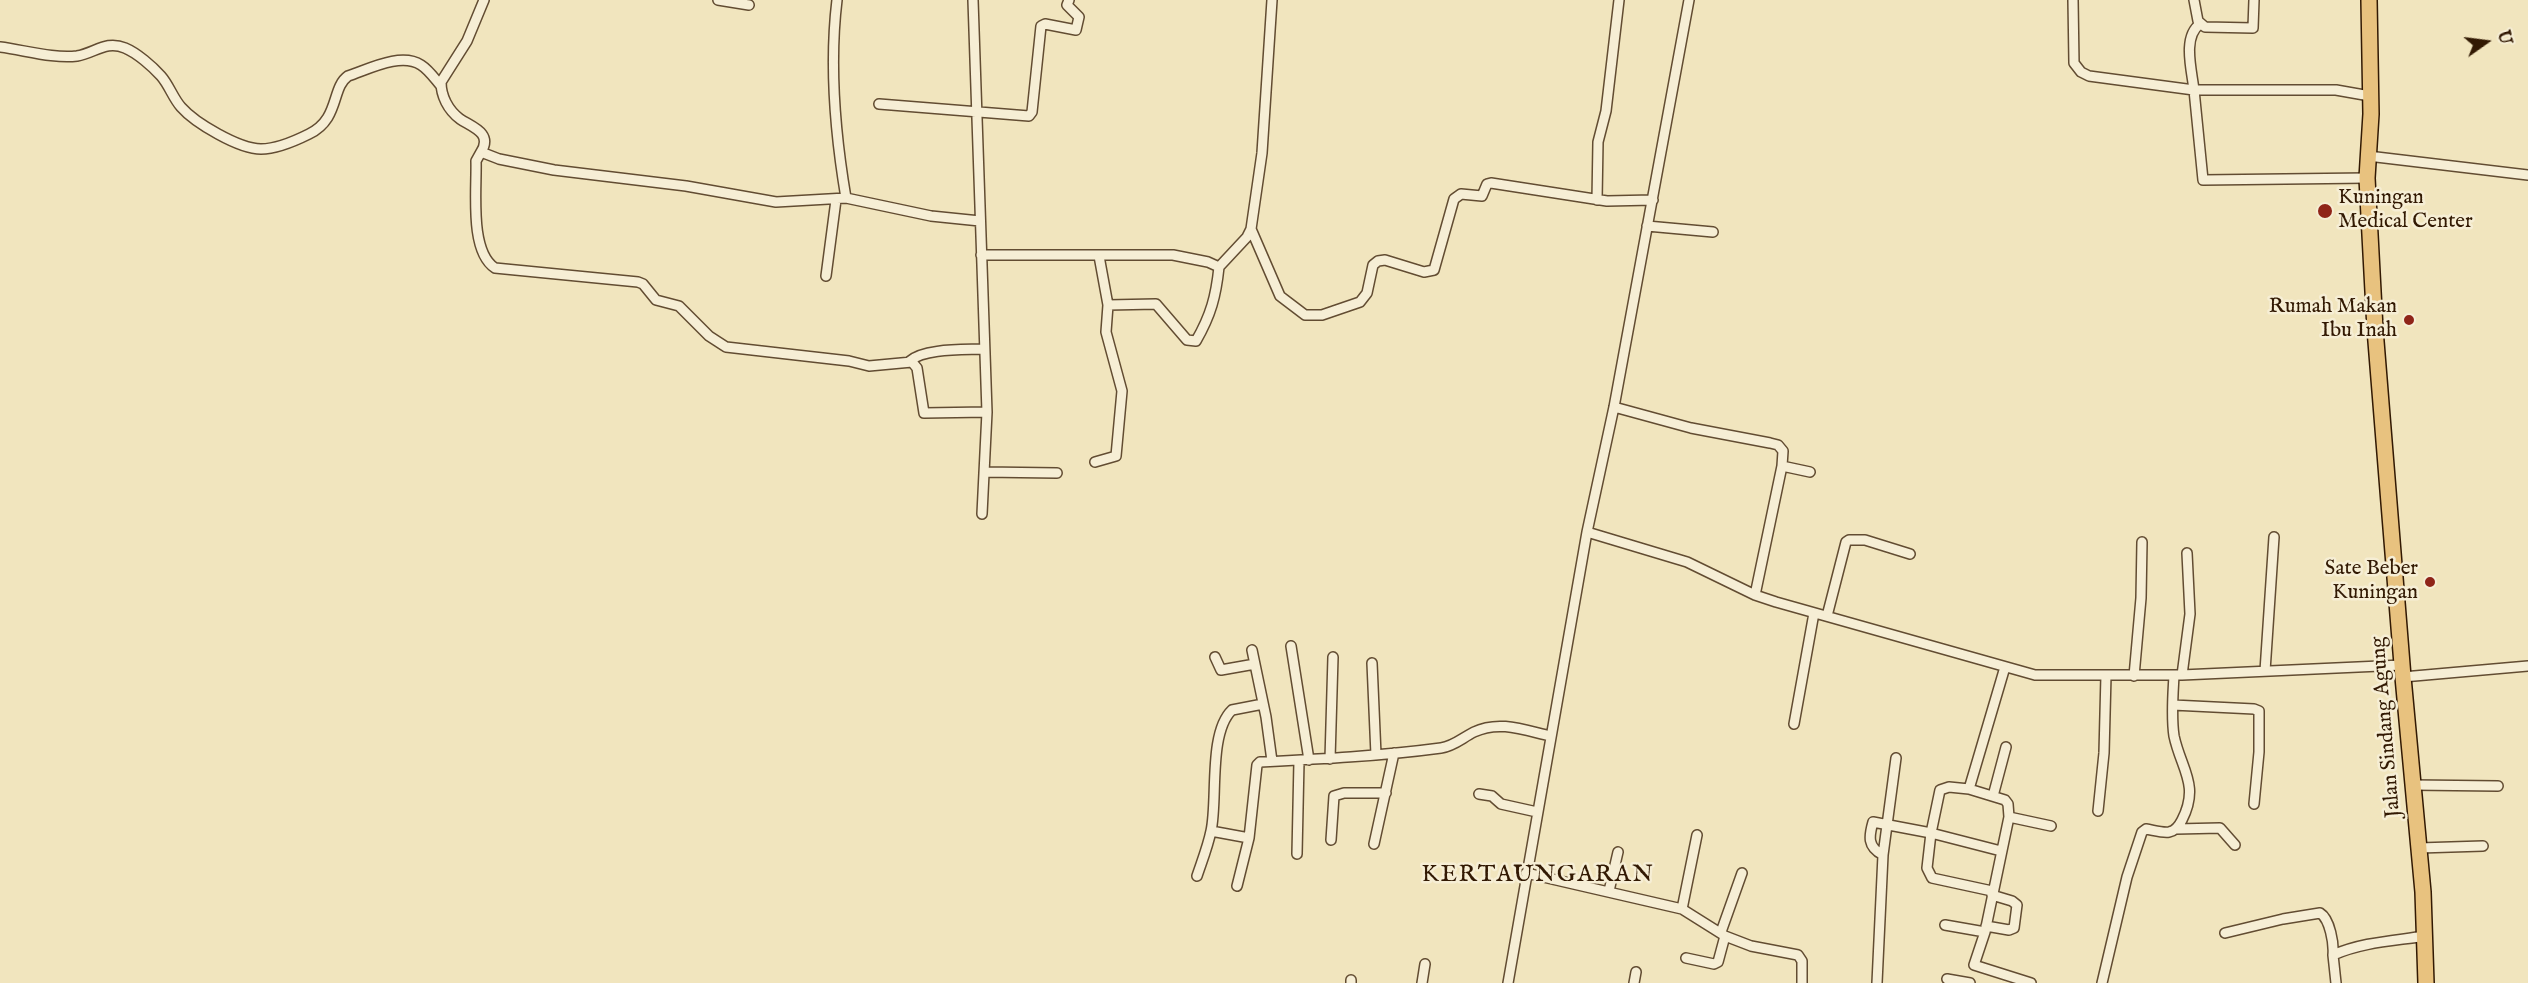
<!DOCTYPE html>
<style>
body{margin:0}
#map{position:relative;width:2528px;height:983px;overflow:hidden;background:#f1e5be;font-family:"IM FELL English",serif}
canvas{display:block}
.north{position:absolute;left:2456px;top:12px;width:60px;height:60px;-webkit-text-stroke:4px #f6eed5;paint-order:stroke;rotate:76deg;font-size:16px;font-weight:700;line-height:24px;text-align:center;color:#321903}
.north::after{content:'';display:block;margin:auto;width:21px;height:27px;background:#321903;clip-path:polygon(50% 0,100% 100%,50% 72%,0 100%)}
</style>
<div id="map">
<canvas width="2528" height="983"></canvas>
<div class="north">U</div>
</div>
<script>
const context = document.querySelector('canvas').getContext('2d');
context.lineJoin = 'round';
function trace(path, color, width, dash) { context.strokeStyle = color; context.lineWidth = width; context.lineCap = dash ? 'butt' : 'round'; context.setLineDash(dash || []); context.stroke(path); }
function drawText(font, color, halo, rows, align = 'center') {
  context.font = font + ' "IM FELL English",serif'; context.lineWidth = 5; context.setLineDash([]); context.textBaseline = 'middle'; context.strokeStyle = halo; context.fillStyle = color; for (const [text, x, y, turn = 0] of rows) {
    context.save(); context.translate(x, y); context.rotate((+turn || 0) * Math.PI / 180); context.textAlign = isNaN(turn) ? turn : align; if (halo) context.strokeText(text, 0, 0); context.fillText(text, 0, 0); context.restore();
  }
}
const minor = new Path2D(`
 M718 0 749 5
 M837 0C829 66 835 133 846 198L931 216 980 221
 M973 0 987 412 982 514
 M1272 0 1262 153 1251 229 1280 296 1305 315H1322L1360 302 1367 293 1373 265 1378 261 1385 260 1424 272 1434 270 1454 199 1461 194 1482 196 1487 184 1491 183 1607 201 1653 200
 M2073 0 2074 63 2081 72 2089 76 2194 90 2203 180 2367 178
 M2194 0 2198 21 2205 27 2253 28 2254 0
 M2200 24C2182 37 2192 71 2194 90H2336L2370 96
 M0 47C24 50 54 59 77 56 95 53 106 40 125 48 137 53 152 66 161 76 169 85 173 98 181 107 195 123 239 149 261 149 277 149 295 141 309 134 340 119 331 88 348 76 369 69 401 52 421 65 429 70 435 79 441 86
 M879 104 1029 116 1032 112 1041 26 1045 24 1076 30 1079 17 1067 5 1069 0
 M481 152C493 133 472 127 460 119 448 110 441 96 441 82L467 41 484 0
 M2368 156 2528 175
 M846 198 776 202 686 186 554 170 499 159 481 152 476 161C477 189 469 251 495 268L638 282 643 284 656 300 679 306 709 336 726 347 849 361 869 366 912 362 917 368 924 413 987 412
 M1597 200 1598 142 1606 111 1619 0
 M1647 226 1713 232
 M981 255H1173L1208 262 1219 267 1247 237 1251 229
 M1099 256 1108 305 1156 304 1187 340 1196 341C1211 315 1216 296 1219 267
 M826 276 836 200
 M910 361C924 348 965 350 984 349
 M1614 407 1691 428 1770 443 1778 445 1783 451 1782 466 1755 595
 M1095 462 1116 456 1122 391 1106 332 1108 305
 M1782 466 1810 472
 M984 472 1057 473
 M1587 532 1687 562 1755 595 1776 602 2035 675H2182L2402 665
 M1827 616 1846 542 1849 540H1865L1910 554
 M1291 646 1309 760
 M1252 650 1266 717 1272 761
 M1215 657 1221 670 1255 664
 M1372 663 1376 755
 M2265 671 2274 537
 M2182 675 2190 614 2187 553
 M2134 676 2141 598 2142 542
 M2403 677 2528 666
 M2173 705 2254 709 2259 711V752L2254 804
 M1794 724 1814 613
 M1330 759 1333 657
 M2413 785 2498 786
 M1969 789 2005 800 2008 804 2009 817 1985 932 1974 965 2031 983
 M1479 794 1492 796 1501 804 1537 812
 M1993 796 2006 747
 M2098 811 2104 753 2106 675
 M2009 817 2051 826
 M2176 829 2220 828 2235 845
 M1211 831 1249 838 1257 765 1260 762C1321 759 1381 756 1441 748 1454 746 1462 738 1474 732 1499 720 1524 730 1550 736
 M1331 840 1334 796 1344 793H1386
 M1374 844 1394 753
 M2419 848 2483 846
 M1297 854 1299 761
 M1883 855 1896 758
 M1526 873 1682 909 1725 936 1751 946 1798 955 1802 961V983
 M1197 876C1202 861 1208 846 1211 831 1218 800 1208 733 1232 710L1263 704
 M1237 886 1249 838
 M1609 891 1618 852
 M1992 891 1932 878 1927 868 1931 833 2001 851
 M1682 909 1697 835
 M1945 925 1985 932
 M1986 926 2009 930 2014 928 2017 905 2012 901 1992 895
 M1721 932 1742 873
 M2225 933 2283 919 2320 913C2330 919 2334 944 2333 955 2363 942 2393 941 2425 936
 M2333 955 2336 983
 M1686 958 1714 964 1718 962 1725 936
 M1947 979 1970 983
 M1351 983V980
 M1422 983 1425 964
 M1508 983 1587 532 1614 407 1689 0
 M1634 983 1636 972
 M1877 983 1883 855C1867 847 1869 836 1873 822L1931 833 1940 790 1949 787 1969 789 2005 667
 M2102 983 2127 877 2142 832 2146 829C2153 830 2162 833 2169 832 2175 831 2179 826 2182 820 2200 785 2181 769 2174 736 2171 716 2173 695 2174 675`);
const primary = new Path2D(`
 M2369 0 2371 114 2367 178 2375 329 2403 677 2423 892 2426 983`);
trace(minor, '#624c32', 12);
trace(primary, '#321903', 18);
trace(minor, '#f6eed5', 9);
trace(primary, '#e8c27f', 15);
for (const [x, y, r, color] of [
 [2325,211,8,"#8f2418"],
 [2409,320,6,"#8f2418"],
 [2430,582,6,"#8f2418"]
]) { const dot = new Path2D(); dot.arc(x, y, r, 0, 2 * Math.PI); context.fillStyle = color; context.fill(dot); trace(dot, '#f6eed5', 2); }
drawText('21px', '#321903', '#f6eed5', [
 ["Kuningan",2338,199,"left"],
 ["Medical Center",2338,223,"left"],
 ["Rumah Makan",2397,308],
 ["Ibu Inah",2397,332],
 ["Sate Beber",2418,570],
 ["Kuningan",2418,594]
], 'right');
drawText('21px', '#321903', '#f6eed5', [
 ["Jalan Sindang Agung",2387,727,-95]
]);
context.letterSpacing = '1.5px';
drawText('24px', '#321903', '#f6eed5', [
 ["KERTAUNGARAN",1538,876]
]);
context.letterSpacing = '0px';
</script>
